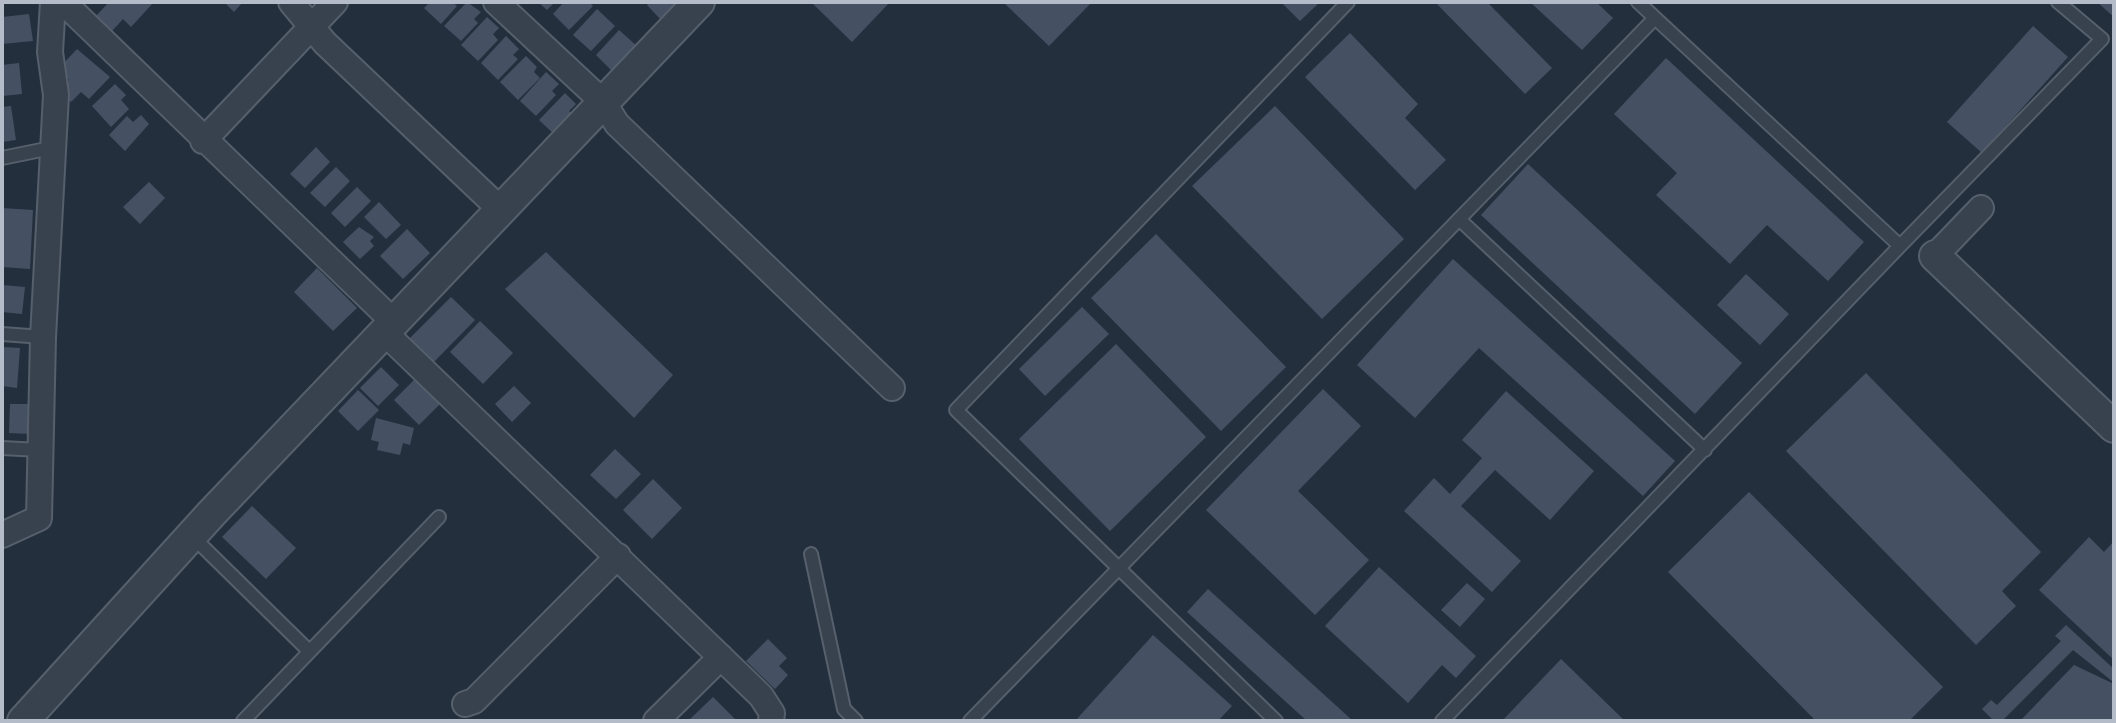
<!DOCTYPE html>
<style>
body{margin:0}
#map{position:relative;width:2116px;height:723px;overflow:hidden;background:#242f3e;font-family:"Roboto Condensed",sans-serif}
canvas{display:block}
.frame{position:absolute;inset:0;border:4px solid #b4bcc9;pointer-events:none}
</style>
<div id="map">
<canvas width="2116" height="723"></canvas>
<div class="frame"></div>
</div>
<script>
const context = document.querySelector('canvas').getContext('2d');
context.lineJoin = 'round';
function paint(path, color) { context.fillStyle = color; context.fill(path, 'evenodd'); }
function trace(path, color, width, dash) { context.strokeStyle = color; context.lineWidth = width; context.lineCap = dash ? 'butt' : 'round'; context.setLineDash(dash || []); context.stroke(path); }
paint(new Path2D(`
 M109 2H154L131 27 123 19 112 31 96 16Z
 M224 2H243L234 12Z
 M430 2H452L457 6 441 24 424 8Z
 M467 2 481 12 474 19 478 23 461 41 444 26Z
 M538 2H555L547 10Z
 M564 2H589L593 6 569 30 553 14Z
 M650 2H682L662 21 647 5Z
 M811 2H890L852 42Z
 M1003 2H1092L1049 46Z
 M1281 2H1320L1300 21Z
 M1435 2H1487L1552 68 1525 94Z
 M1530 2H1596L1613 18 1582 50Z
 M2097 2H2114V17Z
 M597 9 615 26 591 51 573 35Z
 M29 14 33 41 2 44V17Z
 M487 17 499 28 493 34 498 40 478 61 461 45Z
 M2033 26 2068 57 1982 153 1947 122Z
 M619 30 638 47 614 73 596 55Z
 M1350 33 1418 104 1405 118 1446 160 1415 190 1305 77Z
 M506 36 519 49 513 55 518 59 498 80 481 63Z
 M77 49 110 77 89 99 81 92 71 102 59 90 69 80 58 69Z
 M526 56 537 67 534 72 540 78 518 100 500 82Z
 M1666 58 1864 242 1828 281 1767 225 1730 264 1656 195 1677 173 1614 114Z
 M19 63 22 94 2 96V65Z
 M546 72 559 84 552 91 556 95 536 116 520 101Z
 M115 84 126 95 121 100 129 109 111 127 92 106Z
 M565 93 576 104 569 111 575 116 556 136 539 120Z
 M11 106 16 140 2 142V107Z
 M1275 106 1404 239 1322 319 1192 186Z
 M141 115 149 124 125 151 109 135 127 116 133 122Z
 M316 147 330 162 305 188 290 174Z
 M1528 164 1742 363 1695 414 1481 215Z
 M336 167 350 181 325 207 310 193Z
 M149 182 165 198 140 224 123 207Z
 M357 187 371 201 345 227 331 213Z
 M379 202 401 225 386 239 364 217Z
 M2 208 33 210 30 269 2 267Z
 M359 227 374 237 370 241 374 246 360 259 343 242Z
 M407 229 430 253 403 279 380 256Z
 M1156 234 1286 367 1221 431 1091 298Z
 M546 252 673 375 634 418 505 289Z
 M1453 259 1675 461 1643 496 1479 348 1415 418 1357 365Z
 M317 268 357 308 333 331 294 292Z
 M1746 274 1789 314 1760 345 1717 305Z
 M2 285 25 287 22 314 2 312Z
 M451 297 475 320 432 364 408 340Z
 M1082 307 1109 334 1045 396 1019 369Z
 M480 321 513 353 483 384 450 352Z
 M1116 344 1206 437 1110 531 1019 439Z
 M2 347 20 348 17 388 2 386Z
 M381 367 399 385 378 406 360 388Z
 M1866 373 2041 552 2002 591 2016 606 1976 645 1786 451Z
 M418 376 443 401 419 425 394 400Z
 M514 386 531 403 512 422 495 404Z
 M1323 389 1361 426 1298 491 1369 560 1315 615 1206 510Z
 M358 390 379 410 358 431 338 411Z
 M1506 391 1594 471 1550 520 1495 470 1461 506 1521 561 1492 592 1404 511 1434 478 1450 494 1482 458 1462 440Z
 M10 404H31L30 434 9 433Z
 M376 418 414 428 410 445 403 443 400 455 377 450 379 442 371 440Z
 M615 449 641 474 616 499 590 475Z
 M653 479 682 508 652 539 623 510Z
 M1749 492 1943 687 1909 721H1816L1668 572Z
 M252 506 296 548 266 579 222 537Z
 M2089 537 2104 552 2114 541V660L2039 590Z
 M1379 567 1476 656 1456 678 1442 665 1408 703 1325 626Z
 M1467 583 1485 599 1460 627 1441 610Z
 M1208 589 1353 721H1307L1187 612Z
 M2066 625 2114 669 2112 681 2073 650 2002 721H1994L1982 709 1991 700 1997 705 2061 641 2055 636Z
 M1153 635 1232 706 1218 721H1075Z
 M768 639 787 658 779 666 788 675 775 689 746 661Z
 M1561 659 1625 721H1502Z
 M2074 665 2114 684V721H2020Z
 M713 697 737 721H688Z`), '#455162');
const service = new Path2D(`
 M2 158 51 148
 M1459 219 1705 450
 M1900 246 2102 39 2058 2
 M2 334 43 337
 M2 448 39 450
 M192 536 309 651
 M811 554 844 709 856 721
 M243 721 439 517
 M970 721 1655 18
 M1276 721 956 410 1348 2
 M1442 721 1900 246 1638 2`);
const minor = new Path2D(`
 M63 2 394 322
 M291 2 325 43 500 209
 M496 2 603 102 617 124 892 388
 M203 141 335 2
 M1935 256 1981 208
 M384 332 761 696 772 713 771 721
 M2 535 39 518 43 337 56 95 50 52 53 2
 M465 704 474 701 618 556
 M656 721 721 657`);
const tertiary = new Path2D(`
 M1935 256 2114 427
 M23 721 211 514 699 2`);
trace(service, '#565f6c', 16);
trace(minor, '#565f6c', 28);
trace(tertiary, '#565f6c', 34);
trace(service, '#38414e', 12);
trace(minor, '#38414e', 24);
trace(tertiary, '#38414e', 30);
</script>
